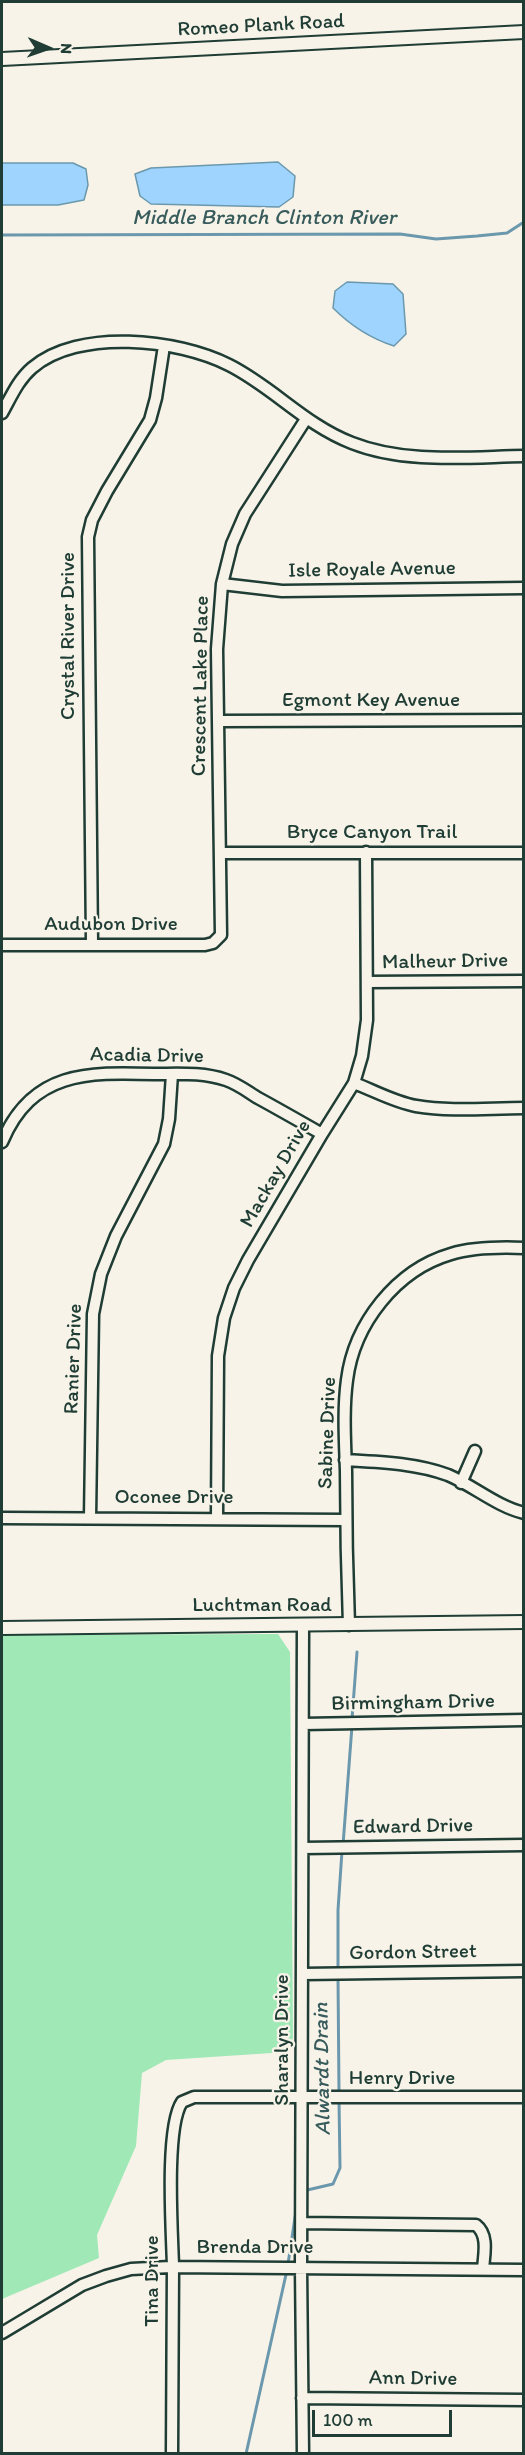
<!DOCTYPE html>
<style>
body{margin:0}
#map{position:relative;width:525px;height:2455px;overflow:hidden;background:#f7f3e8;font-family:Itim,sans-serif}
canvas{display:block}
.frame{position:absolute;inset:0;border:3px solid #1f3d34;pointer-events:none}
.north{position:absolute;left:18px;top:18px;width:60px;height:60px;-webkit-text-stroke:4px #f7f3e8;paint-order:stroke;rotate:92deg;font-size:16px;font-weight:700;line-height:24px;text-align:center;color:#1f3d34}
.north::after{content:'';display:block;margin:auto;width:21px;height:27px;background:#1f3d34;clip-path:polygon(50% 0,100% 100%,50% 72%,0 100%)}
.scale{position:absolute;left:312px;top:2410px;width:140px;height:27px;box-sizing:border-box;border:3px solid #1f3d34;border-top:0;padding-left:8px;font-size:18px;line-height:21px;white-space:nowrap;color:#1f3d34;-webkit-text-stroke:4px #f7f3e8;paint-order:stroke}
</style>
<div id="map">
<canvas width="525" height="2455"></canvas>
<div class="frame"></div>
<div class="north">N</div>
<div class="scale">100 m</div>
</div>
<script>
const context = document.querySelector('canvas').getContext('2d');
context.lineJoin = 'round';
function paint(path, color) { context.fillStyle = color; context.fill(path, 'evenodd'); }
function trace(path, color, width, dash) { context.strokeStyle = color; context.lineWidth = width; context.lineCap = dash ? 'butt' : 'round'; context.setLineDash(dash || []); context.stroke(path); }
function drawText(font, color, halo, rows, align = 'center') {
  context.font = font + ' Itim,sans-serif'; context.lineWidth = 4.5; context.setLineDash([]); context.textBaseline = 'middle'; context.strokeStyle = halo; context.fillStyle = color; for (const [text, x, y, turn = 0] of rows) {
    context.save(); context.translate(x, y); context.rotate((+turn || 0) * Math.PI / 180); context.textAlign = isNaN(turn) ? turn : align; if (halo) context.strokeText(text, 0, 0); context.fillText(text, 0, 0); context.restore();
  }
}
paint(new Path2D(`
 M278 1634 290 1652 293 2038 287 2052 166 2060 142 2073 136 2146 97 2235 99 2258 2 2299V1635Z`), '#a0e9b7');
const water = new Path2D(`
 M278 162 295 176 293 197 279 207 151 204 140 196 135 174 151 168Z
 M2 163H73L86 169 88 185 84 200 58 205H2Z
 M347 282 393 284 403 294 406 334 394 346C369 338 351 326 333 308L335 291Z`);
paint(water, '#9ed4fd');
trace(water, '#6b98ad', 1.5);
trace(new Path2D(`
 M2 235 400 234 436 239 477 236 507 233 524 222
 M352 1719 357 1652
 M343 1845 352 1726
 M338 1971V1910L342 1851
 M338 1977 339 2094
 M303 2191 333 2184 340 2168 339 2100
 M288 2264 296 2211
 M246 2454 287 2270`), '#6b98ad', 3);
const minor = new Path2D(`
 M2 413C11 397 18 380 32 368 78 328 178 339 229 365 273 387 305 425 352 443 405 464 467 457 524 456
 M222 584 282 591 524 588
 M219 721 524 720
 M220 853H524
 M92 944 88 537 92 520 107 491 150 420 156 398 164 346
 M2 945H205L213 943 221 935 217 649 222 584 232 544 245 514 306 419
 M367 982 524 981
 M354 1083C375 1091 394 1102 416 1106 451 1112 488 1108 524 1108
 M2 1142C32 1071 87 1072 154 1074 179 1074 202 1072 226 1080 238 1084 248 1092 258 1098 280 1110 301 1122 322 1134
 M345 1460C380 1462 415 1463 448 1475 474 1486 496 1506 524 1513
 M461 1483 475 1451
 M2 1518 346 1520
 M90 1518 93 1314 101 1274 116 1236 164 1144 169 1119 172 1074
 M217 1518 218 1356 224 1318 234 1288 248 1260 322 1134 354 1083 362 1056 367 1020 366 852
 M349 1625C347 1574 346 1522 346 1471 345 1441 343 1409 347 1380 354 1324 396 1270 451 1254 474 1247 500 1247 524 1248
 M303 1626 301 2268 303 2454
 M303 1724 524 1720
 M303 1848 524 1845
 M303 1974 524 1971
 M302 2223 476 2225C489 2235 484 2255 483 2269
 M2 2333 82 2285 106 2276 131 2269 170 2267 524 2270
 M302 2398 524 2400
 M172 2454C172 2391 173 2328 173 2266 172 2231 165 2127 182 2102L194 2097H524`);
const tertiary = new Path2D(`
 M2 59 524 32
 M2 1628 524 1622`);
trace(minor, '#1f3d34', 15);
trace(tertiary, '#1f3d34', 16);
trace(minor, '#f7f3e8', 10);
trace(tertiary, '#f7f3e8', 12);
drawText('21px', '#1f3d34', '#f7f3e8', [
 ["Romeo Plank Road",261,26,-3],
 ["Isle Royale Avenue",372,570,-1],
 ["Crystal River Drive",69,636,-90],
 ["Crescent Lake Place",201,686,-89],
 ["Egmont Key Avenue",371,701],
 ["Bryce Canyon Trail",372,833],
 ["Audubon Drive",111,925],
 ["Malheur Drive",445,962,-1],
 ["Acadia Drive",147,1056,1],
 ["Mackay Drive",276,1174,-60],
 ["Ranier Drive",74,1359,-88],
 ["Sabine Drive",328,1433,-88],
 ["Oconee Drive",174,1498],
 ["Luchtman Road",262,1606],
 ["Birmingham Drive",413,1703,-1],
 ["Edward Drive",413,1827,-1],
 ["Gordon Street",413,1953,-1],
 ["Sharalyn Drive",283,2040,-90],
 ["Henry Drive",402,2079],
 ["Brenda Drive",255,2248],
 ["Tina Drive",153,2281,-90],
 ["Ann Drive",413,2379,1]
]);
drawText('italic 22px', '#385b5c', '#f7f3e8', [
 ["Middle Branch Clinton River",264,218],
 ["Alwardt Drain",323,2069,-91]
]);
</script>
